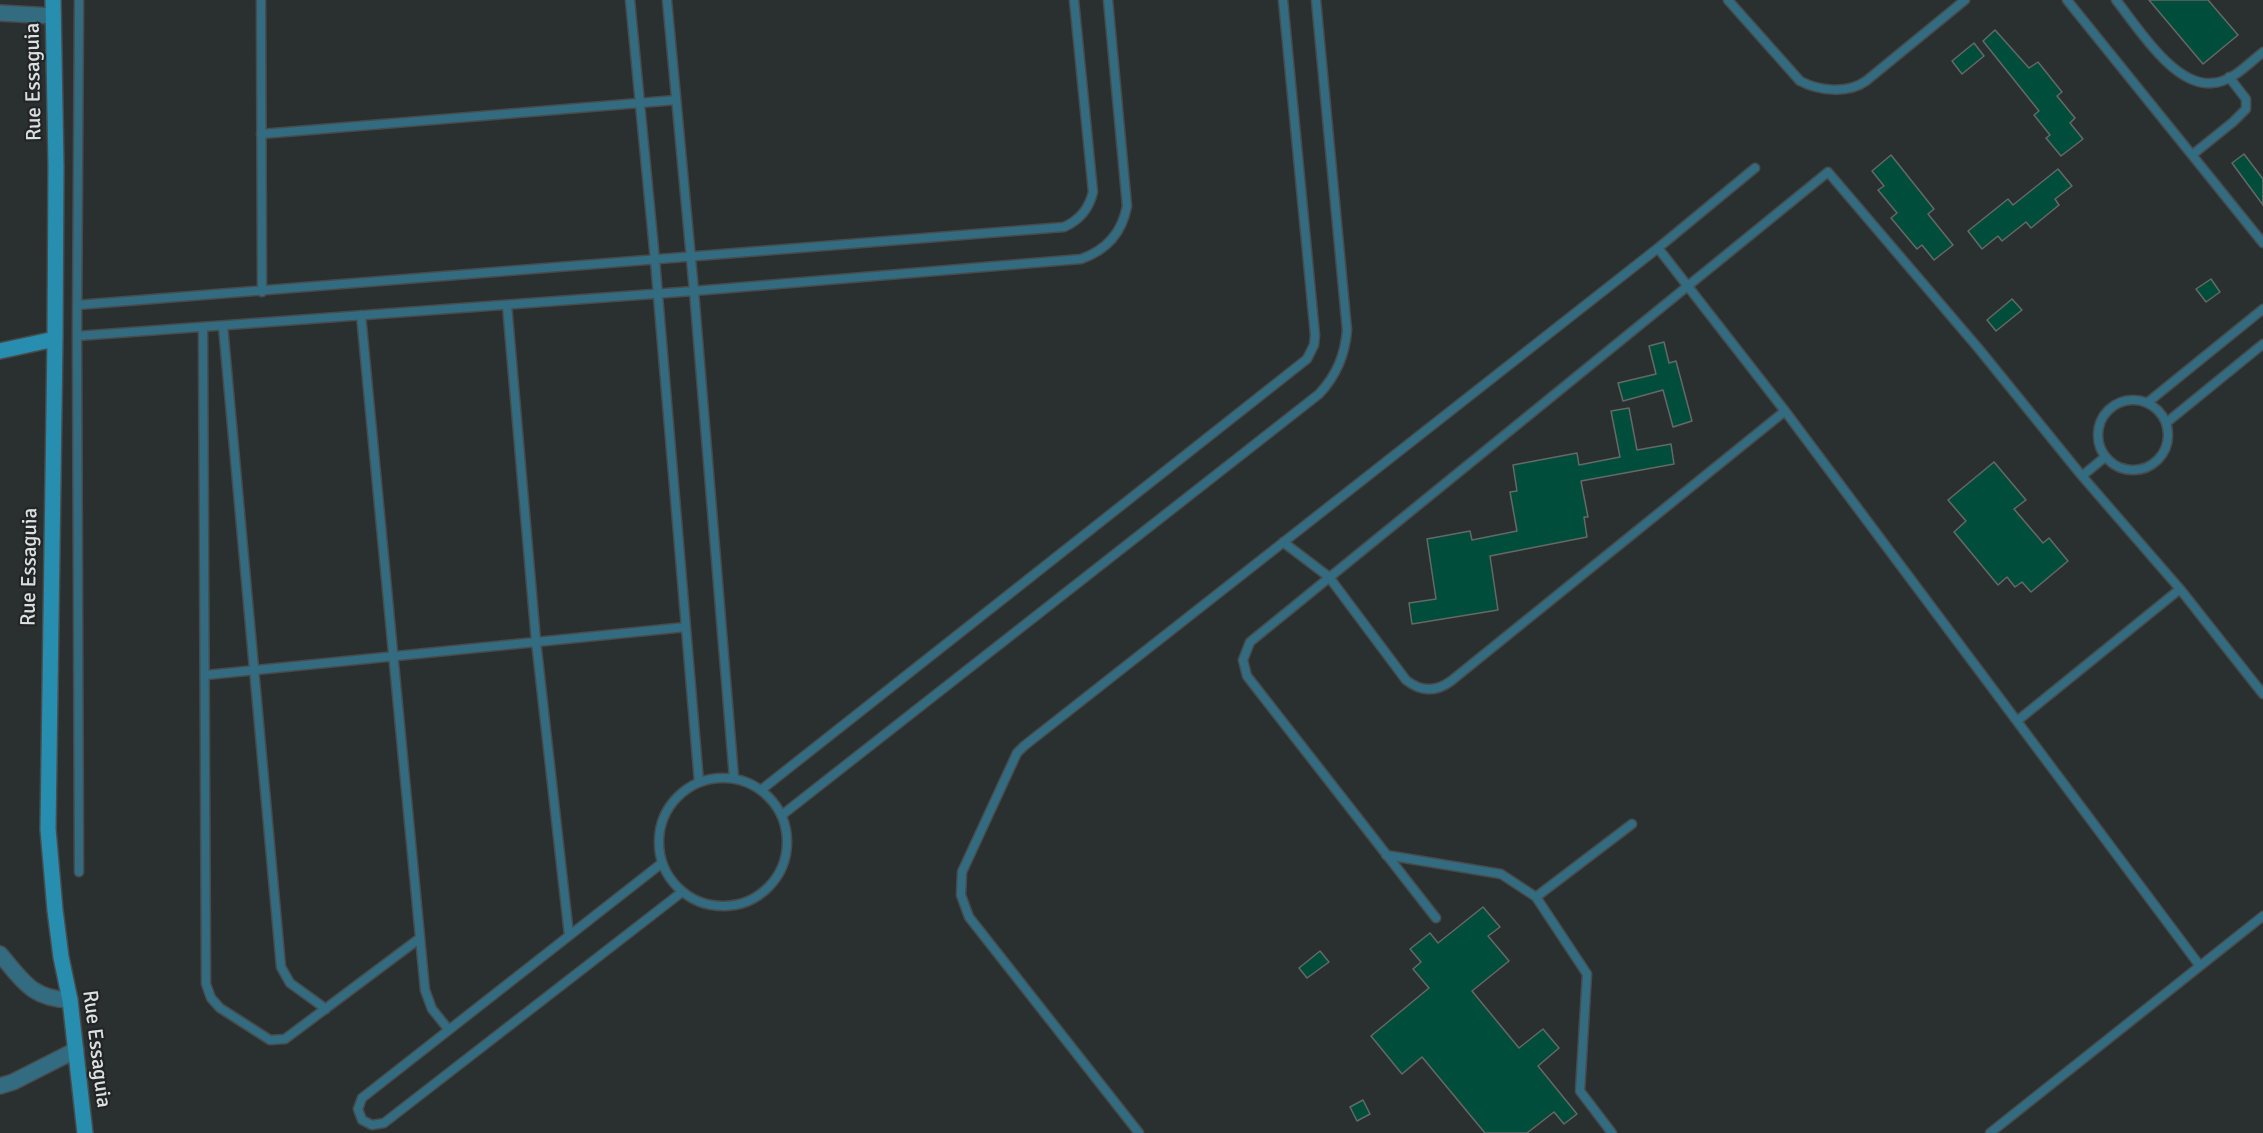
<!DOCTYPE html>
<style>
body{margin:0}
canvas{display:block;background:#2a2f2f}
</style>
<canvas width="2263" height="1133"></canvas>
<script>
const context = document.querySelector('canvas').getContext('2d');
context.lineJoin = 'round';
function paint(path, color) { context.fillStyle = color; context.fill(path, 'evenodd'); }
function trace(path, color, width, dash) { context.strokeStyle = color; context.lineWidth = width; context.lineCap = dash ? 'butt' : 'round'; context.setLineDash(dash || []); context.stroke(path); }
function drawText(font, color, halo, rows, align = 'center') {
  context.font = font + ' Signika,sans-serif'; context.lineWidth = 4.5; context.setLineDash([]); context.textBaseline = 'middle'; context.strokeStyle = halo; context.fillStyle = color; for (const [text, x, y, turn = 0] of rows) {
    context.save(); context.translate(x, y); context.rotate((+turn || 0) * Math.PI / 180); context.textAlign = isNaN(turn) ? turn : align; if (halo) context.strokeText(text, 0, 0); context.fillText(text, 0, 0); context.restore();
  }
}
const building = new Path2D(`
 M2149 0H2208L2238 35 2203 64Z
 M1995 30 2029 68 2038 62 2062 92 2057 96 2075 118 2070 123 2083 139 2061 156 2046 138 2050 135 2034 115 2039 111 1983 41Z
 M1974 43 1984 56 1962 74 1952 61Z
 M2244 154 2263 179V205L2232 163Z
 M1891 155 1934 209 1928 214 1953 245 1934 260 1922 245 1917 249 1891 218 1897 213 1878 190 1884 186 1872 171Z
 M2058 169 2072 186 2055 199 2059 205 2031 228 2026 222 2002 241 1998 236 1982 249 1968 231 2008 199 2013 205Z
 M2211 279 2220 292 2206 302 2196 289Z
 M2012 299 2022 310 1996 331 1987 320Z
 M1664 342 1669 363 1676 361 1692 421 1673 427 1663 390 1623 401 1618 383 1656 374 1649 346Z
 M1629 408 1637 450 1671 444 1674 464 1581 481 1588 517H1584L1587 537 1490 556 1498 610 1412 624 1409 603 1436 599 1427 539 1470 531 1472 540 1517 531 1510 492 1517 491 1513 465 1577 453 1579 465 1620 457 1611 411Z
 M1994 462 2026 500 2014 509 2043 543 2049 538 2068 561 2031 592 2022 582 2015 587 2007 577 1998 585 1954 532 1966 521 1948 500Z
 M1483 907 1500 927 1488 936 1509 961 1472 991 1519 1048 1543 1029 1559 1048 1538 1066 1577 1114 1564 1124 1554 1112 1527 1133H1485L1422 1057 1402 1074 1371 1036 1429 988 1413 969 1421 962 1410 949 1430 933 1438 943Z
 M1320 951 1329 962 1307 978 1299 968Z
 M1363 1100 1370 1114 1357 1121 1350 1107Z`);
paint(building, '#004d3c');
trace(building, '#646967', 1.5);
const lane = new Path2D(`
 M261 0 262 292
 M630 0 655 260 699 782
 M667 0 694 291 734 778
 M1728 0 1800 81C1819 91 1848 94 1866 81L1965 0
 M2067 0 2263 243
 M2116 0C2137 26 2174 87 2212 83 2232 82 2248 64 2263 52
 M261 134 676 100
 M2192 155 2233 122 2246 109V99L2229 77
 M1658 248 1785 411 2200 966
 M77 305 1064 227C1080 220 1089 209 1093 192L1074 0
 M507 305 536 641 569 935
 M361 315 425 990 432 1009 449 1030
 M223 326 281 967 290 983 326 1009
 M203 327 206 984 211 998 220 1008 270 1040 285 1039 420 938
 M77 336 694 291 1081 259C1107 250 1122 233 1127 206L1108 0
 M2098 435a35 35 0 1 1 70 0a35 35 0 1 1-70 0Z
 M2147 403 2263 309
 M2166 423 2263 344
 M2082 476 2105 457
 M1283 542 1329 577 1406 680C1421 692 1436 692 1451 681L1785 411
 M206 675 686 627
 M2017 721 2180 589
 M659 842a64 64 0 1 1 128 0a64 64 0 1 1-128 0Z
 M761 790 1307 359 1314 345 1315 335 1283 0
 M782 815 1319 394C1337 375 1345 355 1347 330L1316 0
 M1386 855 1501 874 1536 897 1587 974 1580 1091 1612 1133
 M662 863 362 1098 358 1109 362 1120 372 1125 384 1123 682 892
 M79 872 77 336 79 0
 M1536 897 1632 824
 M1436 918 1247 676 1243 660 1250 642 1828 172 1979 349 2082 476 2180 589 2263 694
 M1139 1133 969 917 961 895 962 872 1017 753 1024 746 1658 248 1755 168
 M1990 1133 2263 916`);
const street = new Path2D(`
 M0 13 53 16
 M0 954C23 981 32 999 70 1000
 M0 1086 13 1082 76 1050`);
const secondary = new Path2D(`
 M53 0 56 166 55 339 48 829 55 910 61 957 70 1000 85 1133
 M0 351 55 339`);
trace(lane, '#474b4b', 11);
trace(street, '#474b4b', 18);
trace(secondary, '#474b4b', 18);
trace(lane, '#336c81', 8);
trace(street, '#336c81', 15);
trace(secondary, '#278eb0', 15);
drawText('21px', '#dde0e0', '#212525', [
 ["Rue Essaguia",34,82,-91],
 ["Rue Essaguia",30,567,-89],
 ["Rue Essaguia",96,1049,83]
]);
</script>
